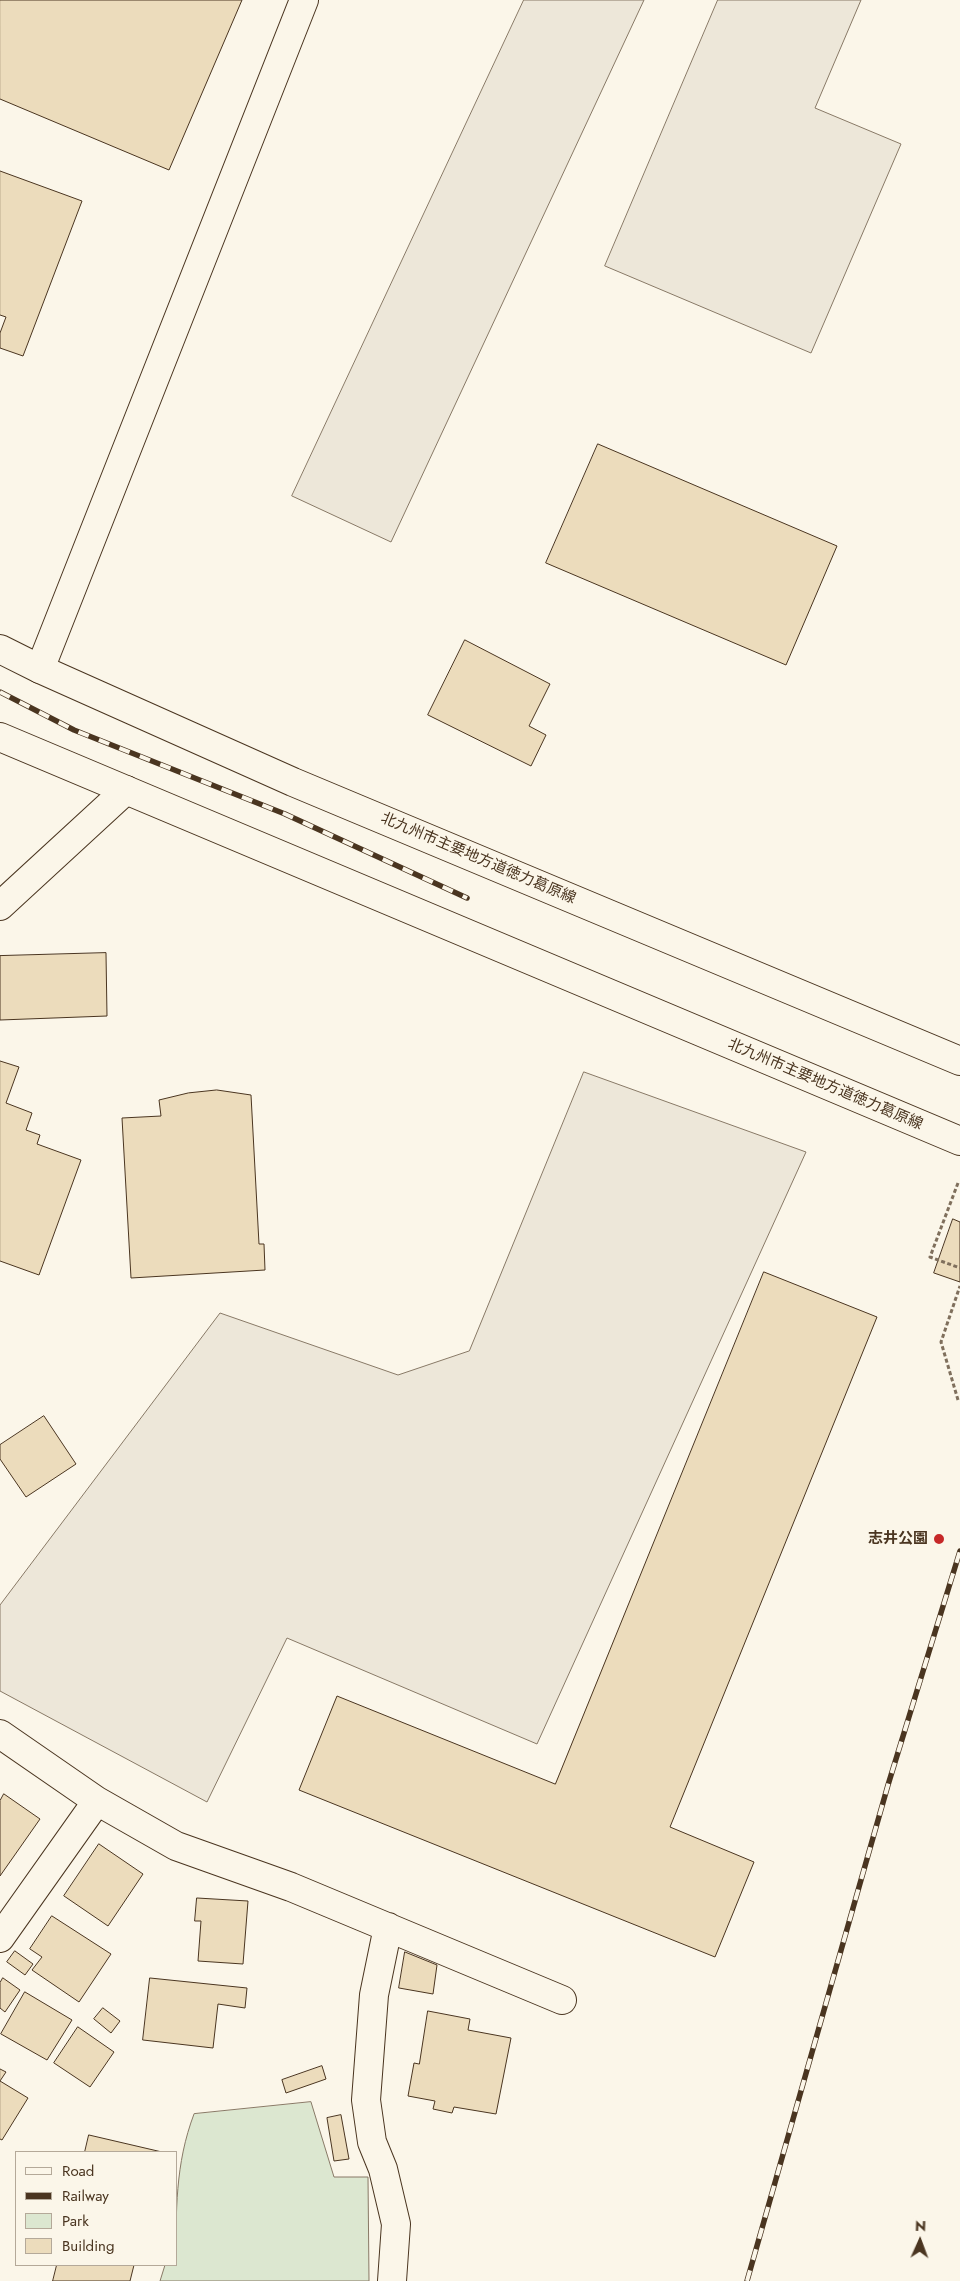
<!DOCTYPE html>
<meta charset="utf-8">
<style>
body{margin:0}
#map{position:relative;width:960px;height:2281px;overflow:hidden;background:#fbf6e9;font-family:Jost,sans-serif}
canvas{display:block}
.legend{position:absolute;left:15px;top:2151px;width:162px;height:115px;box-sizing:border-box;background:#fbf6e9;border:1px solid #b4a999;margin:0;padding:6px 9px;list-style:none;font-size:15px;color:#4a3520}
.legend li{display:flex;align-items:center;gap:10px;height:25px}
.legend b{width:25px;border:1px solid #b4a999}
.north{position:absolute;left:895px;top:2216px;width:50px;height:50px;-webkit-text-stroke:4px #fbf6e9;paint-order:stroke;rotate:2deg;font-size:14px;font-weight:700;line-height:20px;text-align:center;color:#4a3520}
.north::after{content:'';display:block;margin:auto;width:18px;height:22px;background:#4a3520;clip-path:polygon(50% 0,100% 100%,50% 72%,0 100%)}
</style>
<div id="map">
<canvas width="960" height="2281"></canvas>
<ul class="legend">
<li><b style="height:6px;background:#fbf6e9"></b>Road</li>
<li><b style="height:6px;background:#4a3520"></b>Railway</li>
<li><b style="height:14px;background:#dce7d0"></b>Park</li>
<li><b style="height:14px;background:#ecdcbc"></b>Building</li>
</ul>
<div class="north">N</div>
</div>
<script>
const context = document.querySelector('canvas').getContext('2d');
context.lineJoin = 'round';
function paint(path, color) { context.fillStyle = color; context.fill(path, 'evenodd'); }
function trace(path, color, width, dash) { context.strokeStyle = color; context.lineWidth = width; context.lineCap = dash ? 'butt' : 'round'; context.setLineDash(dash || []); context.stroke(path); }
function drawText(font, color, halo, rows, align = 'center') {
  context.font = font + ' Jost,"Noto Sans JP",sans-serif'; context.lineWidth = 4; context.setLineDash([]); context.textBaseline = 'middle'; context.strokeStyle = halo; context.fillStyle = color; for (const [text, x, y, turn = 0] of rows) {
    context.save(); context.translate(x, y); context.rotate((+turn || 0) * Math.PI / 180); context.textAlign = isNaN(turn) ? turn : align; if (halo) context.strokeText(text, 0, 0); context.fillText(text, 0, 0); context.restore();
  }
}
const green = new Path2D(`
 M311 2102 334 2177H368L369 2281H160L165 2265H176C176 2212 175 2164 194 2114Z`);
paint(green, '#dce7d0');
trace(green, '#887966', 1);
const parking = new Path2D(`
 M524 0H644L391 542 292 496Z
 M718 0H861L815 108 901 144 811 353 605 266Z
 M584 1072 806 1152 537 1744 287 1638 207 1802 0 1691V1605L220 1313 398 1375 469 1351Z`);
paint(parking, '#ede7d9');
trace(parking, '#887966', 1);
const building = new Path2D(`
 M0 0H242L169 170 0 99Z
 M0 171 82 201 23 356 0 348V333L6 317 0 315Z
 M598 444 837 546 786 665 546 563Z
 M465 640 550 684 529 726 546 735 531 766 428 715Z
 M106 953 107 1016 0 1020V956Z
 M0 1061 19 1067 6 1103 32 1113 26 1130 40 1135 37 1144 81 1160 39 1275 0 1261Z
 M217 1090 251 1095 259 1244H264L265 1270 131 1278 122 1118 161 1116 159 1100 188 1093Z
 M953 1219 960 1222V1282L934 1273Z
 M764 1272 877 1317 670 1827 754 1862 715 1957 299 1790 337 1696 555 1784Z
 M44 1416 76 1464 26 1497 0 1459V1445Z
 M4 1794 40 1819 0 1876V1801Z
 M99 1844 143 1874 108 1926 64 1896Z
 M197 1898 248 1901 243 1964 198 1961 201 1921H195Z
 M52 1916 111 1954 79 2002 32 1970 42 1957 30 1949Z
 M15 1951 33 1964 25 1975 7 1962Z
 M405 1952 437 1965 433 1994 399 1988Z
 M3 1978 20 1990 5 2012 0 2008V1983Z
 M150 1978 247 1988 245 2008 218 2004 213 2048 143 2040Z
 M25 1992 72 2020 47 2060 1 2034Z
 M103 2008 120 2021 111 2033 94 2019Z
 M428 2011 470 2019 468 2030 511 2038 496 2114 454 2107 452 2113 433 2109 435 2101 408 2096 414 2063 419 2064Z
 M78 2027 114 2052 90 2087 54 2063Z
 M322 2066 326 2079 286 2093 282 2080Z
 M0 2069 6 2072 0 2081 28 2098 2 2140 0 2139Z
 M341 2115 349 2159 334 2161 327 2118Z
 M89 2135 162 2152H85Z
 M57 2265H134L130 2281H53Z`);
paint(building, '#ecdcbc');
trace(building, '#4a3520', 1);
const minor = new Path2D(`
 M40 669 304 0
 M0 906 126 790
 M0 1734 97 1801 176 1846 291 1887 562 2000
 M388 1927 374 1995 366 2100 372 2142 383 2169 396 2224 392 2281
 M0 1938 97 1801`);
const major = new Path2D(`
 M0 649 40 669 293 782 960 1061
 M0 737 960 1141`);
trace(minor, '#4a3520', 30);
trace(major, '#4a3520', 30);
trace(new Path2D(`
 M958 1183 930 1257 960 1268
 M958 1400 941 1342 960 1286`), '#7f6f5c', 3, [4, 2.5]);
trace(minor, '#fbf6e9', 28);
trace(major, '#fbf6e9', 28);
const rail = new Path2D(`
 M0 692 74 730 285 814 467 898
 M747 2281 888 1785 960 1551`);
trace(rail, '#4a3520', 5.5);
trace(rail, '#fbf6e9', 4, [11]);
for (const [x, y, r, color] of [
 [939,1539,6,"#c62828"]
]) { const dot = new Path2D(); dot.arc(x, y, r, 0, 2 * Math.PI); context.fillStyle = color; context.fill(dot); trace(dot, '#fbf6e9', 2); }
drawText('15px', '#4a3520', '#fbf6e9', [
 ["北九州市主要地方道徳力葛原線",478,859,23],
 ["北九州市主要地方道徳力葛原線",825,1085,23]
]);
drawText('bold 15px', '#4a3520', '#fbf6e9', [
 ["志井公園",928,1539]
], 'right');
</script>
